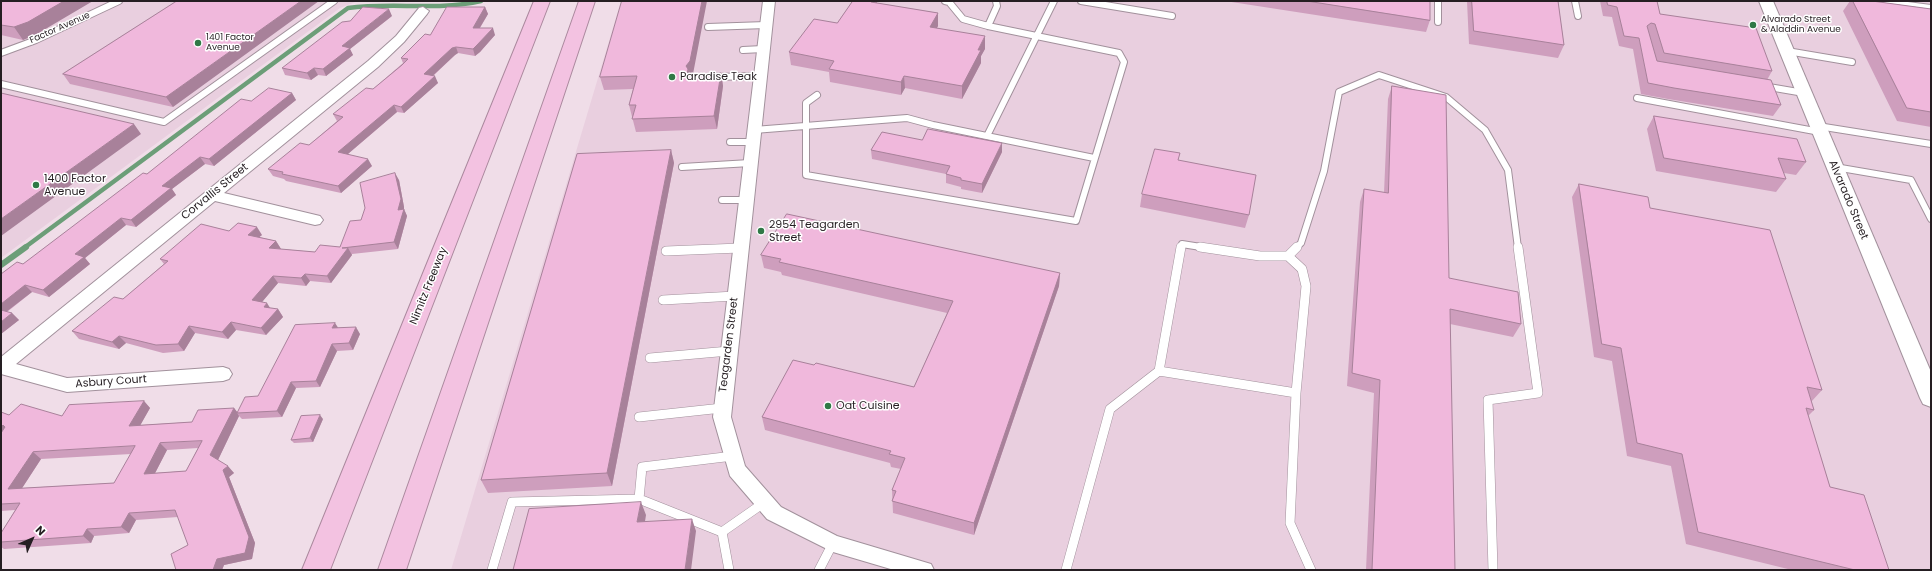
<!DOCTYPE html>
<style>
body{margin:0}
#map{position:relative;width:1932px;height:571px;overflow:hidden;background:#f0dde8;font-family:Poppins,sans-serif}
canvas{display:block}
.frame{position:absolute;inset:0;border:2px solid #251e22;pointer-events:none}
.north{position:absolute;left:12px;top:519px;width:40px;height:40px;-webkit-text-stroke:3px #fff;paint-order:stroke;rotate:45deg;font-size:11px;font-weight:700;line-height:16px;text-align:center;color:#251e22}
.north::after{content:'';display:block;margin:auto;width:14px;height:18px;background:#251e22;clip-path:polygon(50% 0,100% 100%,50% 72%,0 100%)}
</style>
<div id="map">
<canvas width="1932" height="571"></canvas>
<div class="frame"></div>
<div class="north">N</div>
</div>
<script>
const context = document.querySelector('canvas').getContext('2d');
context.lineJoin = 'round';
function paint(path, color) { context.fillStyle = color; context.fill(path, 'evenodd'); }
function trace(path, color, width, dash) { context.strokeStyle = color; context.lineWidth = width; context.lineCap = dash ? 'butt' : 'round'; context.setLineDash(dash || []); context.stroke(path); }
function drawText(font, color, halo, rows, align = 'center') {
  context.font = font + ' Poppins,sans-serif'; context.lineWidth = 3; context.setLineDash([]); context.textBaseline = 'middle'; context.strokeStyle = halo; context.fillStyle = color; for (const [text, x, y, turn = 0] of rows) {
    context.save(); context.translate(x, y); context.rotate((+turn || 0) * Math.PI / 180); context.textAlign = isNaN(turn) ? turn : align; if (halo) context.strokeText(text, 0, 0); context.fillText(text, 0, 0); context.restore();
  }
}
paint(new Path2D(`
 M1 1H358L340 8 1 258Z
 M621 1H1931V570H451Z`), '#e9cfdf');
trace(new Path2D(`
 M24 248 348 8C392 2 437 11 481 1`), '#6c9e78', 4.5);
trace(new Path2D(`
 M1 265 26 247`), '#6c9e78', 6);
const serviceFar1 = new Path2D(`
 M1081 1 1172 16
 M1438 1V22
 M1575 1 1578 16
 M988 26 997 6 996 1
 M708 27 766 25
 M743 50 763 49
 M1787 51 1852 62
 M1 53 36 40 119 1
 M711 77 760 76
 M1 84 164 122 334 1
 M1763 86 1804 93
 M817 95 806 103V175L1076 221 1124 62 1119 53 988 26 963 19 949 2 945 1
 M1637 98 1820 132
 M1818 126 1931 144
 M754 130 907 118 933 125 1094 158
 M987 136 1054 1
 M730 142H753
 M682 167 750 163
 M1835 167 1911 180 1931 219
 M722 200H746
 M1181 248 1182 244 1207 248
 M1296 248 1301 243 1324 171 1339 92 1379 75 1446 97 1485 130 1508 170 1518 248`);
const service = new Path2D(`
 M1200 247 1260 256H1288L1297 247
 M666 251 740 248
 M1288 256 1302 269 1306 286 1296 393
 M663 300 735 296
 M650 358 729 351
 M1159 371 1296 393 1290 523 1311 570
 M639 417 722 408
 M639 499 722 532
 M492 570 512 502 639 499 642 467 733 456
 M729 570 722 532 765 502
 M819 570 833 543
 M1066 570 1110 409 1159 371 1181 247
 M1493 570 1488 400 1538 393 1518 247`);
const minor = new Path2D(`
 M763 1H775L731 417 745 466 781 507 837 536 931 564 934 570H894L833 552 767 519 730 476 713 417Z
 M1869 1H1900L1931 5V13L1875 5Z
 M423 7 429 11 427 14 404 42 378 67 224 193 320 216 323 220 320 224 315 225 215 201 16 364 67 378 223 367 229 369 232 374 229 379 223 381 67 392 1 374V357L368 61 396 36 419 8Z`);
const tertiary = new Path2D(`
 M1759 1H1773L1931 372V407L1923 404 1920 398Z`);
const motorway = new Path2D(`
 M534 1H550L330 570H302Z
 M579 1H595L406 570H378Z`);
trace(serviceFar1, '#a2919c', 8);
trace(service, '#a2919c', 10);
trace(minor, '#a2919c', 2);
trace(tertiary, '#a2919c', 2);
trace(motorway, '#ab899e', 2);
trace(serviceFar1, '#fff', 6);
trace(service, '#fff', 9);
paint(minor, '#fff');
paint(tertiary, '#fff');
paint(motorway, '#f3c2e1');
paint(new Path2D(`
 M1 1 37 34 23 40 1 35Z
 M177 1 173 107 70 84 63 74Z
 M853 1H877V3L938 13V26L937 28 985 49 981 56V63L962 99 905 88 901 95 830 82 829 72 791 65 789 52 837 23Z
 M1225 1H1430V20L1426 32Z
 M1467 1H1558L1564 45 1558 58 1469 44Z
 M1600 1H1657L1660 14 1772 71 1767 80 1781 105 1773 116 1668 99 1641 94 1633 49 1619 46 1612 17 1603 16Z
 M1850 1H1872L1931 9V127L1897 121 1843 11Z
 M485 7 488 14 480 28 495 35 480 52 475 56 458 53 455 55 433 76 438 83 404 113 397 112 348 154 372 166 341 193 286 181 284 179 273 176 268 169 309 145 337 121 333 114 373 89 403 63 401 58 430 35Z
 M392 16 350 49 353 55 326 76 318 75 311 80 285 75 282 68Z
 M721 73 723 86 717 129 636 132 629 105 633 89 604 90 600 77Z
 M1392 86 1449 278 1521 324 1513 337 1450 324 1455 570H1366L1374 393 1347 386 1360 202 1364 189 1384 193 1388 99Z
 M292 93 296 100 214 166 205 164 172 189 176 195 136 227 126 225 85 258 90 264 49 297 32 292 7 312 12 313 19 320 1 334V274L23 264 147 174 251 101Z
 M1654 116 1806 162 1796 175 1784 173 1786 179 1776 192 1656 171 1647 129Z
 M922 140 1002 152 982 193 961 189V187L946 183V174L872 159 871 150Z
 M671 150 674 163 612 486 488 493 481 480Z
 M1178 160 1249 215 1245 228 1140 207 1142 194Z
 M399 180 404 207V209L407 216 398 249 352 254V255L331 283 310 281 306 286 278 283 262 302 270 308 278 309 283 317 266 335 236 330 228 339 195 333 184 351 163 353 126 343 119 349 79 339 72 331 123 299 164 264 160 259 229 231 262 235 259 237 276 241 281 249 315 252 340 247 361 220Z
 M1579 184 1650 208 1822 390 1811 402 1814 410 1808 416 1830 487 1889 570H1792L1686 544 1671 466 1627 456 1612 361 1594 357 1572 197Z
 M761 255 1060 273 1059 286 974 535 893 513 892 490 901 469 891 467 890 463 765 430 762 417 814 365 914 387 947 313 782 275 781 272 764 268Z
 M338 328 360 334 353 350 337 351 320 387 296 388 282 417 242 419 239 416 218 460 234 473 229 477 255 543 252 559 224 565 222 570H176L188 545 178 517 136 520 129 533 94 536 91 543 4 549 1 547V533L15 510 1 511V412L9 415 62 416 144 401 150 408 140 425 192 422 234 408 237 412 258 396ZM198 448 186 471 155 473 167 450ZM131 454 114 483 22 488 41 459Z
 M323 419 313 442 294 443 291 440Z`), '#ce9ebd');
paint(new Path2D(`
 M64 1H93L37 34 23 40 14 27Z
 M301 1H319L173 107 166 97Z
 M702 1H707L693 74 690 77 687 74 686 66Z
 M872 1H877V8L871 2Z
 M485 7 488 14 476 34 473 28Z
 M389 9 392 16 350 49 353 55 326 76 323 69 342 46Z
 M938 13V26L930 39V27Z
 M493 28 495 35 480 52 475 56 473 49Z
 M985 36V49L981 56V63L962 99V86L978 50Z
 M456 47 458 53 455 55 427 81 424 74 452 48Z
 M314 68 318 75 311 80 307 73Z
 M721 73 723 86 717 129 714 116Z
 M435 76 438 83 404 113 401 107Z
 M904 76 905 88 901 95V82Z
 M292 93 296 100 214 166 209 159Z
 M394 105 397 112 342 159 338 152Z
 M134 124 141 134 1 236V219Z
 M1002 143V152L982 193V184Z
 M671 150 674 163 612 486 607 473Z
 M200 157 205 164 172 189 176 195 136 227 131 220 162 186Z
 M368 159 372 166 341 193 338 186Z
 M395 173 399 180 404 207V209L407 216 398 249 394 242 398 210Z
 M121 218 126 225 85 258 90 264 49 297 43 290 75 254Z
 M257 227 262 235 253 242 248 235Z
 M276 241 281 249 269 248Z
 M348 248 352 255 331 283 327 276Z
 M1060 273 1059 286 974 535V523Z
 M305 274 310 281 306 286 301 278Z
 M273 276 278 283 257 308 252 300Z
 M25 285 32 292 2 315 1 314V304Z
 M267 303 272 311 264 307Z
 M278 309 283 317 266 335 261 328Z
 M12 313 19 320 1 334V322Z
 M231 322 236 330 228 339 222 332Z
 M335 323 339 329 332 328Z
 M189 326 195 333 184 351 178 344Z
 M356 327 360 334 353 350 349 343Z
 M119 336 126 343 119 349 112 342Z
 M332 344 337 351 320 387 316 381Z
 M291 382 296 388 282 417 277 411Z
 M144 401 150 408 136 433 129 426Z
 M234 408 238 413H237L239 416 217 462 210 455Z
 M320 415 323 419 313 442 310 438Z
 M3 425 11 432 1 441V427Z
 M160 443 167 450 151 481 144 474Z
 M33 452 41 459 17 496 8 489Z
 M228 466 234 473 229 477 255 543 252 559 224 565 222 570H213L223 470Z
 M641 502 646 515 643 534 637 522Z
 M129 513 136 520 129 533 121 527Z
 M692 519 696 531 691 570H685Z
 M87 529 94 536 91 543 83 536Z`), '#a8819a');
const building = new Path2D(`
 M1 1H64L28 22 14 27 1 25Z
 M177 1H301L166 97 63 74Z
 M622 1H702L690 61 686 66 688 69 687 74 721 73 714 116 632 119 636 105H629L637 76 600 77Z
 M853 1H872L871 2 938 13 930 27 985 36 978 50H981L962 86 904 76 901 82 829 69 834 61 789 52 814 19 837 23Z
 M1307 1H1430V20Z
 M1472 1H1558L1564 45 1474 31Z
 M1607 1H1657L1660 14 1756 28 1772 71 1664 53 1655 24 1651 23 1647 26 1657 61 1771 80 1781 105 1674 88 1648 83 1639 38 1624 36 1617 7 1608 5Z
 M1853 1H1872L1931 9V112L1907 108Z
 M363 7 389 9 342 46 350 48 323 69 314 68 307 73 282 68 342 22 350 21Z
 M447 7H485L473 28H493L477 45 473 49 456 47 452 48 424 74 435 76 401 107 394 105 338 152 368 159 338 186 282 174 283 172 268 169 300 143 309 145 343 117 333 114 366 88 373 89 402 65 408 59 401 58 425 34 430 35Z
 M1392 86 1446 95 1449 278 1518 292 1521 324 1450 309 1455 570H1372L1380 380 1352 373 1364 189 1388 193Z
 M269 88 292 93 209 159 200 157 162 186 171 188 131 220 121 218 75 254 84 257 43 290 25 285 1 304V274L17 262 23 264 143 173 147 174 241 99 251 101Z
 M1 93 134 124 1 219Z
 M1654 116 1797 139 1806 162 1778 158 1786 179 1664 158Z
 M928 129 1002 143 982 184 961 180V178L946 174 950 166 871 150 882 132 922 140Z
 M1155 149 1180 153 1178 160 1256 175 1249 215 1142 194Z
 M671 150 607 473 481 480 577 154Z
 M395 173 401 199 398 210 404 209 394 242 342 248H348L327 276 305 274 301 278 273 276 252 300 267 303 264 307 278 309 261 328 231 322 222 332 189 326 178 344 156 345 119 336 112 342 72 331 114 297 123 299 168 261 160 259 201 224 229 231 238 223 257 227 248 235 276 241 269 248 315 252 320 245 340 247 350 221 361 220 365 208 360 183Z
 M1579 184 1648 197 1650 208 1770 230 1822 390 1807 387 1814 410 1806 408 1830 487 1864 495 1889 570H1855L1698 532 1682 454 1637 443 1621 348 1602 344Z
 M787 214 1060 273 974 523 892 501 896 491 892 490 905 458 889 454 891 451 762 417 793 360 814 365 816 363 914 387 953 301 779 262 781 259 761 255Z
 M1 310 12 313 1 322Z
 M335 323 332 328 356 327 349 343 332 344 316 381 291 382 277 411 237 413 245 397 258 396 295 325Z
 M144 401 129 426 192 422 198 410 234 408 210 455 228 466 223 470 249 537 245 553 217 559 213 570H176L171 554 188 545 175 510 129 513 121 527 87 529 83 536 1 542V533L20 503 1 504V433L5 427 3 425 1 427V412L9 415 21 404 62 416 69 405ZM202 441 186 471 144 474 160 443ZM135 446 114 483 8 489 33 452Z
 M320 415 310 438 291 440 301 416Z
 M641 502 637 522 692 519 685 570H513L529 509Z`);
paint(building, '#f0b8dc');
trace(building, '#a8819a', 1);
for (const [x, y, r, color] of [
 [1753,25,4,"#2f7946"],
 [198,43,4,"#2f7946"],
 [672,77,4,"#2f7946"],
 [36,185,4,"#2f7946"],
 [761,231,4,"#2f7946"],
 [828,406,4,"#2f7946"]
]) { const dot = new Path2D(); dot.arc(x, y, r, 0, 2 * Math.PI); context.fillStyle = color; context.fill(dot); trace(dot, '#fff', 1.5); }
drawText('9px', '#251e22', '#fff', [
 ["Alvarado Street",1761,20],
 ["& Aladdin Avenue",1761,30],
 ["1401 Factor",206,38],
 ["Avenue",206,48]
], 'left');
drawText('9px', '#251e22', '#fff', [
 ["Factor Avenue",60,28,-24]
]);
drawText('11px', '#251e22', '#fff', [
 ["Paradise Teak",680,77],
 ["1400 Factor",44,179],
 ["Avenue",44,192],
 ["2954 Teagarden",769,225],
 ["Street",769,238],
 ["Oat Cuisine",836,406]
], 'left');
drawText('11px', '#251e22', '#fff', [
 ["Corvallis Street",215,192,-39],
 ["Alvarado Street",1848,200,67],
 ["Nimitz Freeway",429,286,-68],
 ["Teagarden Street",729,345,-83],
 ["Asbury Court",111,382,-4]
]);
</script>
